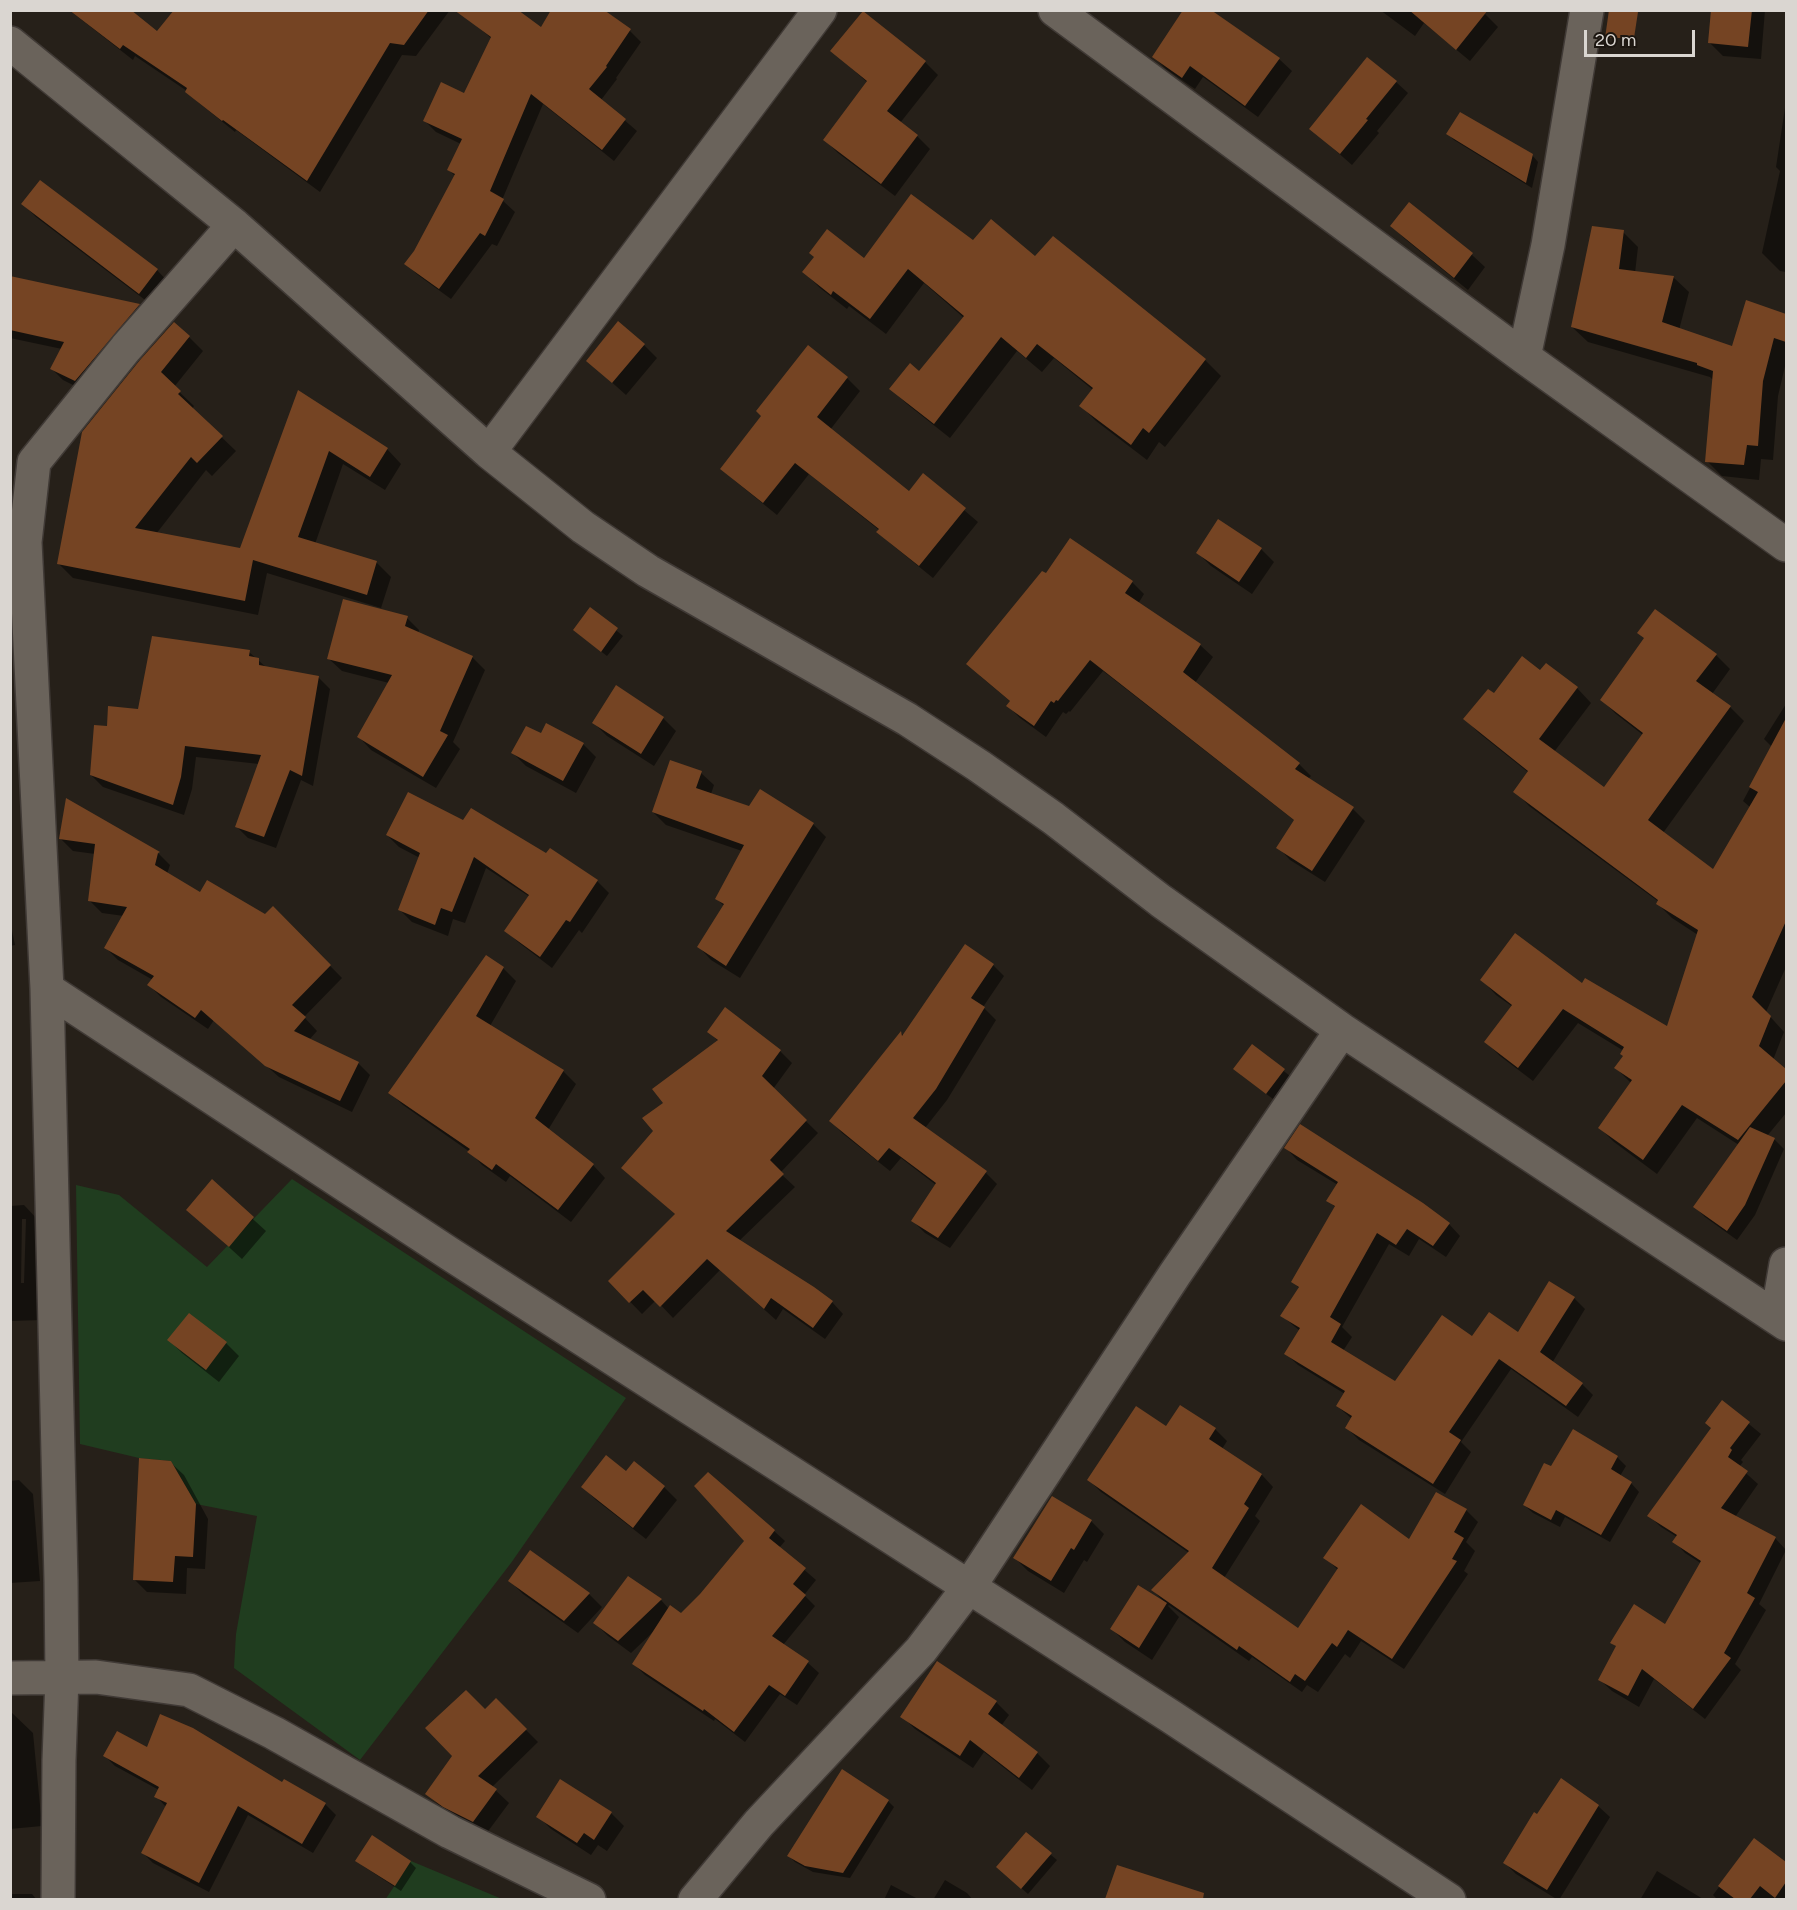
<!DOCTYPE html>
<style>
body{margin:0}
#map{position:relative;width:1797px;height:1910px;overflow:hidden;background:#262019;font-family:Figtree,sans-serif}
canvas{display:block}
.frame{position:absolute;inset:0;border:12px solid #dad6d1;pointer-events:none}
.scale{position:absolute;left:1584px;top:30px;width:111px;height:27px;box-sizing:border-box;border:3px solid #dad6d1;border-top:0;padding-left:8px;font-size:18px;line-height:21px;white-space:nowrap;color:#dad6d1;-webkit-text-stroke:4px #1c1610;paint-order:stroke}
</style>
<div id="map">
<canvas width="1797" height="1910"></canvas>
<div class="frame"></div>
<div class="scale">20 m</div>
</div>
<script>
const context = document.querySelector('canvas').getContext('2d');
context.lineJoin = 'round';
function paint(path, color) { context.fillStyle = color; context.fill(path, 'evenodd'); }
function trace(path, color, width, dash) { context.strokeStyle = color; context.lineWidth = width; context.lineCap = dash ? 'butt' : 'round'; context.setLineDash(dash || []); context.stroke(path); }
paint(new Path2D(`
 M292 1179 626 1398 511 1563 360 1760 234 1668 236 1634 257 1516 196 1504 171 1461 139 1458 80 1444 76 1185 119 1195 207 1267Z
 M411 1861 502 1899 385 1900Z`), '#203d1f');
paint(new Path2D(`
 M69 10H128L158 33 176 10H450L416 56 402 55 320 192 236 130 235 132 199 103 187 91 135 56 133 60Z
 M1180 10H1209L1279 59 1292 71 1258 117 1203 77 1195 89 1166 69 1154 57 1183 13Z
 M1380 10H1481L1498 27 1470 61 1424 23 1415 36Z
 M1713 10H1765L1761 59 1723 56 1710 43Z
 M470 20 541 29 630 31 641 42 616 78 617 79 601 100 637 131 614 161 543 104 502 200 515 212 497 246 492 244 451 299 418 275 406 264 415 252 455 176 449 170 461 144 436 132 425 121 465 95 492 39Z
 M832 51 925 62 938 75 900 123 917 136 930 149 895 196 838 153 825 140 868 83Z
 M1396 82 1408 93 1377 131 1379 133 1352 165 1311 129Z
 M1785 108 1786 109V272L1780 271 1762 253 1780 171 1776 167Z
 M1448 134 1532 155 1538 162 1532 188 1454 140Z
 M23 204 157 270 169 283 153 306 36 217Z
 M1409 204 1472 255 1485 267 1468 290 1405 239 1392 226Z
 M1623 232 1638 247 1635 273 1673 277 1689 292 1679 330 1733 348 1747 302 1786 315V362L1778 396 1773 460 1761 459 1759 480 1722 476 1707 461 1713 380 1710 377 1588 342 1572 327Z
 M1053 238 1205 360 1221 376 1165 447 1159 442 1147 460 1096 421 1081 406 1093 390 1054 358 1042 372 1017 351 950 438 907 404 891 389 920 373 964 318 924 283 886 334 849 306 847 309 820 288 804 272 864 260 973 242 1035 258Z
 M10 278 139 305 150 316 87 392 63 380 52 369 62 349 10 338Z
 M189 337 203 351 174 387 194 406 192 409 236 451 212 476 206 470 156 534 241 550 299 392 387 449 401 464 385 490 343 464 315 544 376 562 391 577 381 608 267 573 258 615 73 578 59 564 84 433Z
 M644 345 657 358 626 395 588 361Z
 M847 378 860 391 830 430 910 493 924 476 978 522 933 578 891 544 878 531 879 530 809 474 777 515 735 481 722 468 763 417Z
 M1261 549 1274 562 1252 594 1211 566 1198 553Z
 M1132 582 1144 594 1138 604 1200 645 1213 657 1195 683 1299 764 1311 776 1308 779 1353 809 1365 821 1325 882 1290 860 1278 847 1295 821 1103 671 1070 712 1069 711 1066 714 1063 712 1046 737 1020 718 1008 706 1011 702 980 676Z
 M590 609 623 636 607 656 581 636Z
 M407 618 419 630 418 634 472 657 485 670 453 742 460 749 436 788 371 750 359 737 389 683 342 671 329 659Z
 M249 652 267 668 318 677 330 689 313 786 301 780 276 848 248 838 237 827 259 764 196 757 192 789 184 815 103 787 91 775 108 727Z
 M1716 655 1730 669 1712 694 1730 707 1744 721 1663 833 1714 871 1751 808 1743 801 1772 747 1764 739 1786 704V967L1766 1012 1784 1032 1773 1060 1786 1071V1113L1767 1136 1775 1140 1784 1149 1755 1215 1737 1240 1705 1217 1695 1207 1739 1145 1697 1118 1657 1174 1614 1142 1600 1128 1631 1083 1616 1068 1625 1056 1624 1051 1578 1023 1533 1081 1500 1056 1486 1042 1513 1007 1496 995 1482 980 1582 985 1667 1028 1698 935 1672 918 1658 904 1659 902 1529 806 1515 791 1529 773 1479 733 1465 719 1494 695 1541 673 1577 688 1591 703 1554 752 1604 789 1643 735 1616 714 1602 700Z
 M617 688 663 718 676 731 654 766 607 736 594 723Z
 M541 735 583 744 596 757 576 793 526 766 513 753Z
 M671 762 701 773 714 785 711 794 750 807 813 824 826 837 740 978 711 960 699 947 724 906 717 899 742 851 666 825 653 812Z
 M67 800 159 854 170 865 167 874 201 894 265 915 273 908 342 978 304 1017 317 1031 309 1040 358 1063 370 1075 352 1112 279 1077 214 1020 208 1029 161 997 149 985 153 980 118 960 106 948 124 916 102 913 89 900 95 854 73 851 61 839Z
 M387 835 547 855 597 881 609 893 582 933 579 930 552 968 518 942 506 930 530 897 486 868 465 923 453 919 448 936 412 922 400 910 420 858 399 847Z
 M10 921 15 945 10 946Z
 M487 957 503 968 516 981 490 1026 563 1071 576 1084 548 1130 593 1165 605 1178 571 1222 510 1176 506 1182 482 1165 470 1152 403 1105 390 1093Z
 M993 965 1004 976 983 1007 996 1020 947 1100 925 1128 986 1173 997 1184 950 1248 925 1233 913 1221 936 1185 901 1158 890 1171 842 1133 831 1121 901 1033 904 1036Z
 M726 1010 780 1051 792 1063 773 1089 818 1133 780 1173 795 1187 739 1241 832 1302 843 1314 825 1339 783 1309 776 1320 720 1270 673 1318 656 1300 642 1314 610 1281 676 1215 623 1168 655 1132 665 1103 719 1042 709 1032Z
 M1252 1046 1290 1076 1273 1099 1241 1075Z
 M1286 1148 1449 1224 1460 1236 1446 1257 1419 1239 1409 1256 1389 1244 1342 1327 1352 1337 1343 1351 1396 1383 1473 1338 1518 1334 1574 1298 1585 1309 1552 1363 1582 1384 1593 1395 1578 1417 1511 1369 1461 1442 1471 1452 1445 1494 1359 1440 1347 1428 1352 1419 1337 1406 1345 1394 1298 1365 1286 1354 1300 1331 1282 1316 1299 1288 1293 1282 1336 1208 1328 1200 1338 1185 1297 1160Z
 M212 1182 266 1231 242 1259 188 1210Z
 M24 1205 39 1221 37 1287 42 1292 43 1320 10 1321V1206ZM22 1219H26L24 1283H21Z
 M169 1340 226 1343 239 1356 219 1382 182 1353Z
 M1722 1402 1761 1434 1741 1460 1743 1462 1739 1467 1758 1484 1735 1517 1775 1538 1786 1550 1759 1604 1766 1610 1735 1664 1741 1670 1705 1719 1654 1679 1639 1707 1612 1691 1600 1680 1617 1647 1612 1643 1666 1626 1702 1564 1685 1553 1674 1541 1677 1537 1661 1527 1649 1516 1712 1428Z
 M1167 1428 1215 1429 1227 1441 1222 1449 1262 1475 1273 1487 1255 1516 1260 1521 1224 1578 1299 1630 1338 1570 1325 1557 1409 1541 1466 1510 1478 1522 1466 1542 1475 1551 1464 1571 1468 1574 1404 1669 1361 1641 1350 1658 1345 1654 1318 1692 1307 1685 1302 1692 1252 1657 1249 1661 1169 1605 1168 1606 1179 1617 1152 1660 1125 1642 1112 1629 1164 1602 1153 1590 1189 1553 1101 1492 1089 1480Z
 M1573 1431 1618 1458 1626 1466 1620 1476 1631 1483 1639 1492 1610 1542 1565 1517 1560 1527 1533 1513 1524 1505 1551 1468Z
 M170 1462 184 1475 208 1519 205 1569 187 1568 186 1594 147 1592 134 1579Z
 M634 1463 664 1487 677 1500 646 1539 596 1500 583 1487 627 1473Z
 M19 1480 33 1494 40 1581 10 1583V1481Z
 M1052 1498 1091 1521 1104 1534 1087 1562 1084 1560 1064 1593 1028 1571 1015 1558Z
 M774 1531 785 1541 779 1548 816 1580 804 1595 815 1606 783 1645 808 1663 819 1673 797 1705 780 1694 745 1742 715 1719 714 1721 645 1675 634 1664 653 1632 631 1653 608 1636 595 1623 661 1600 669 1609 682 1615Z
 M531 1552 589 1594 602 1607 578 1633 523 1594 510 1581Z
 M496 1700 538 1742 492 1787 509 1803 486 1834 458 1819 440 1806 427 1794 485 1711Z
 M996 1702 1009 1715 1001 1726 1037 1753 1050 1766 1032 1790 984 1752 973 1768 915 1729 902 1716Z
 M10 1711 33 1733 42 1826 10 1829Z
 M105 1756 283 1784 325 1804 336 1815 313 1853 248 1815 209 1892 153 1863 143 1853 166 1807 156 1796 159 1790 115 1766Z
 M1562 1780 1598 1806 1610 1817 1559 1900H1558L1516 1874 1505 1863Z
 M888 1801 894 1807 850 1878 813 1872 795 1862 789 1856Z
 M611 1813 624 1826 607 1851 598 1845 591 1855 551 1829 538 1816Z
 M1754 1840 1786 1864V1900H1718L1713 1895Z
 M1051 1855 1057 1860 1028 1894 1004 1873Z
 M357 1860 410 1862 416 1868 401 1891 363 1866Z
 M1118 1867 1173 1893 1171 1900H1107Z
 M1657 1871 1703 1899 1704 1900H1640Z
 M945 1880 967 1893 973 1900H933Z
 M891 1885 920 1900H884Z
 M10 1894H32L37 1900H10Z`), '#0007');
paint(new Path2D(`
 M69 10H131L157 31 174 10H429L404 45 390 43 307 181 223 120 222 121 185 92 187 88 123 45 120 49Z
 M454 10H518L541 27 551 10H604L631 29 606 66 607 67 589 89 626 119 602 150 531 94 490 191 504 199 485 236 480 233 439 289 404 264 414 251 455 174 447 170 462 139 423 121 441 82 464 93 491 37Z
 M1183 10H1211L1280 58 1245 106 1190 66 1182 78 1152 57Z
 M1409 10H1488L1456 50Z
 M1609 10 1638 12 1634 38H1605Z
 M1711 10H1752L1748 47 1708 43Z
 M863 11 926 61 887 111 918 135 881 184 823 140 867 81 830 51Z
 M1367 57 1397 81 1366 119 1368 120 1340 154 1309 129Z
 M1460 112 1533 154 1526 183 1446 134Z
 M40 180 158 269 139 294 21 204Z
 M911 194 973 240 991 219 1035 256 1053 236 1206 359 1149 433 1143 428 1131 445 1079 406 1093 388 1037 344 1026 358 1001 337 934 424 889 389 910 363 919 371 964 316 908 269 870 319 833 291 831 295 802 272 814 257 809 253 827 229 864 258Z
 M1409 202 1473 253 1454 278 1390 226Z
 M1592 226 1624 230 1619 269 1674 276 1662 322 1732 346 1746 300 1786 314V342L1774 338 1763 381 1758 446 1747 445 1744 465 1705 462 1713 371 1697 365V363L1571 327Z
 M10 276 140 304 75 381 50 369 64 342 10 330Z
 M618 321 645 344 612 383 586 361Z
 M174 322 190 336 161 372 181 391 178 394 223 436 197 463 191 457 135 528 240 548 298 390 388 448 370 477 329 451 298 537 377 561 367 595 253 560 245 601 57 564 82 432 140 360Z
 M808 345 848 377 817 417 909 491 923 473 966 508 919 566 876 532 879 529 795 463 763 503 720 469 761 416 756 411Z
 M1218 519 1262 548 1239 582 1196 553Z
 M1070 538 1133 581 1125 593 1201 644 1183 672 1300 763 1295 769 1354 807 1312 871 1276 848 1294 820 1090 660 1058 701 1056 700 1054 703 1051 701 1034 726 1006 706 1010 701 966 664 1042 571 1046 573Z
 M343 599 408 616 405 626 473 656 440 731 448 735 423 777 357 737 392 675 327 659Z
 M590 607 618 628 601 652 573 630Z
 M1655 609 1717 654 1696 681 1731 706 1648 820 1713 869 1758 792 1749 787 1786 718V921L1752 997 1771 1016 1759 1046 1786 1069V1081L1738 1140 1682 1105 1643 1160 1598 1128 1632 1080 1614 1068 1623 1056 1620 1054 1624 1047 1563 1009 1518 1068 1484 1042 1512 1005 1480 980 1515 933 1582 983 1585 978 1667 1026 1698 930 1656 904 1658 900 1513 792 1528 771 1463 719 1488 689 1494 693 1522 656 1540 670 1546 663 1578 687 1539 739 1604 787 1643 733 1600 700 1644 638 1637 633Z
 M152 636 250 650 249 656 259 658V665L319 676 302 776 290 770 264 837 235 827 261 755 185 746 181 777 173 805 90 775 94 725 107 726 108 706 138 709Z
 M616 685 664 717 641 754 592 723Z
 M546 723 584 743 563 781 511 753 526 726 541 733Z
 M670 760 702 771 696 788 749 806 760 789 814 823 726 966 697 947 724 904 715 899 744 845 652 812Z
 M408 792 463 820 471 808 546 853 550 848 598 880 570 922 566 920 540 957 504 931 529 895 474 857 452 912 441 908 435 925 398 910 420 853 386 835Z
 M66 798 160 852 158 853 155 865 200 892 207 880 265 914 273 906 331 965 292 1005 306 1017 294 1031 359 1062 340 1101 265 1066 201 1010 195 1018 147 985 154 976 104 948 127 907 88 901 95 844 59 839Z
 M965 944 994 964 971 998 985 1007 936 1089 913 1118 987 1171 938 1238 911 1221 936 1183 889 1148 878 1161 829 1121 901 1031 902 1036Z
 M486 955 504 967 476 1016 564 1070 535 1118 594 1164 558 1210 496 1164 492 1170 467 1152 470 1149 388 1093Z
 M725 1007 781 1050 762 1076 807 1120 770 1160 784 1174 726 1231 814 1287 833 1301 813 1328 771 1298 764 1309 707 1259 660 1307 643 1290 629 1303 608 1281 675 1214 621 1168 653 1131 642 1118 663 1103 652 1089 718 1040 707 1032Z
 M1252 1044 1285 1069 1266 1094 1233 1069Z
 M1300 1124 1423 1203 1450 1223 1433 1246 1407 1229 1396 1245 1377 1233 1330 1317 1341 1324 1331 1342 1395 1381 1442 1315 1472 1336 1489 1312 1518 1332 1549 1281 1575 1297 1540 1352 1583 1383 1566 1406 1499 1359 1449 1432 1461 1440 1433 1484 1345 1428 1352 1416 1336 1406 1345 1391 1284 1354 1300 1328 1280 1316 1299 1287 1291 1282 1335 1206 1326 1201 1338 1182 1284 1148Z
 M1750 1127 1775 1138 1745 1205 1727 1231 1693 1207Z
 M212 1179 254 1217 229 1247 186 1210Z
 M189 1313 227 1342 206 1370 167 1340Z
 M1722 1400 1750 1422 1730 1448 1732 1450 1728 1457 1748 1471 1721 1508 1776 1537 1747 1593 1755 1598 1724 1653 1731 1658 1693 1709 1642 1669 1628 1696 1598 1680 1616 1646 1610 1643 1634 1604 1665 1624 1701 1561 1672 1542 1677 1535 1647 1516 1711 1428 1705 1423Z
 M1180 1405 1216 1428 1209 1439 1262 1474 1244 1504 1249 1508 1212 1568 1298 1628 1338 1568 1323 1558 1361 1504 1409 1539 1436 1492 1467 1509 1454 1532 1464 1538 1452 1559 1457 1561 1392 1659 1348 1630 1337 1647 1332 1643 1305 1681 1295 1674 1290 1682 1239 1646 1237 1650 1151 1590 1189 1551 1087 1480 1136 1406 1166 1426Z
 M1573 1429 1618 1456 1611 1469 1632 1482 1601 1535 1556 1510 1551 1520 1523 1505 1544 1463 1551 1466Z
 M606 1455 626 1471 634 1461 665 1486 633 1528 581 1487Z
 M139 1458 171 1461 196 1504 193 1557 175 1556 173 1582 133 1580Z
 M708 1472 775 1530 769 1538 806 1568 793 1584 806 1595 772 1636 809 1661 785 1696 769 1685 734 1732 704 1709 703 1711 632 1664 670 1605 681 1613 700 1594 744 1541 694 1486Z
 M1052 1496 1092 1520 1074 1550 1071 1548 1051 1581 1013 1558Z
 M530 1550 590 1593 564 1621 508 1581Z
 M628 1576 662 1599 618 1641 593 1623Z
 M1138 1585 1167 1603 1139 1648 1110 1629Z
 M937 1661 997 1701 988 1714 1038 1752 1019 1778 970 1740 960 1756 900 1717Z
 M466 1690 485 1709 496 1698 527 1729 478 1776 497 1789 473 1822 443 1807 425 1794 452 1756 425 1728Z
 M160 1714 193 1728 282 1782 284 1779 326 1803 302 1844 238 1806 199 1883 141 1853 167 1803 154 1797 159 1787 103 1756 117 1731 147 1747Z
 M842 1769 889 1800 843 1873 805 1866 787 1856Z
 M1561 1778 1599 1805 1547 1890 1503 1863 1534 1812 1537 1814Z
 M560 1779 612 1812 594 1840 584 1833 577 1843 536 1817Z
 M1026 1832 1052 1853 1021 1889 996 1867Z
 M372 1835 411 1861 395 1886 355 1861Z
 M1754 1838 1786 1862V1882L1775 1898 1760 1886 1750 1899H1735L1718 1886Z
 M1117 1865 1204 1893 1203 1899H1105Z`), '#754423');
const minor = new Path2D(`
 M1055 10 1524 357 1786 545
 M10 43 234 225 489 452 583 527 648 571 907 719 979 766 1053 818 1161 901 1342 1030 1786 1324
 M1524 357 1548 245 1587 10
 M489 452 820 10
 M47 989 450 1254 1170 1716 1449 1900
 M1777 1317 1786 1264
 M10 1678 96 1677 189 1690 274 1733 450 1832 589 1900
 M58 1900 59 1760 62 1678 61 1580 47 989 25 542 34 462 126 348 234 225
 M695 1900 759 1823 921 1650 969 1587 1175 1274 1342 1030`);
trace(minor, '#403a36', 36);
trace(minor, '#6a635b', 33);
</script>
